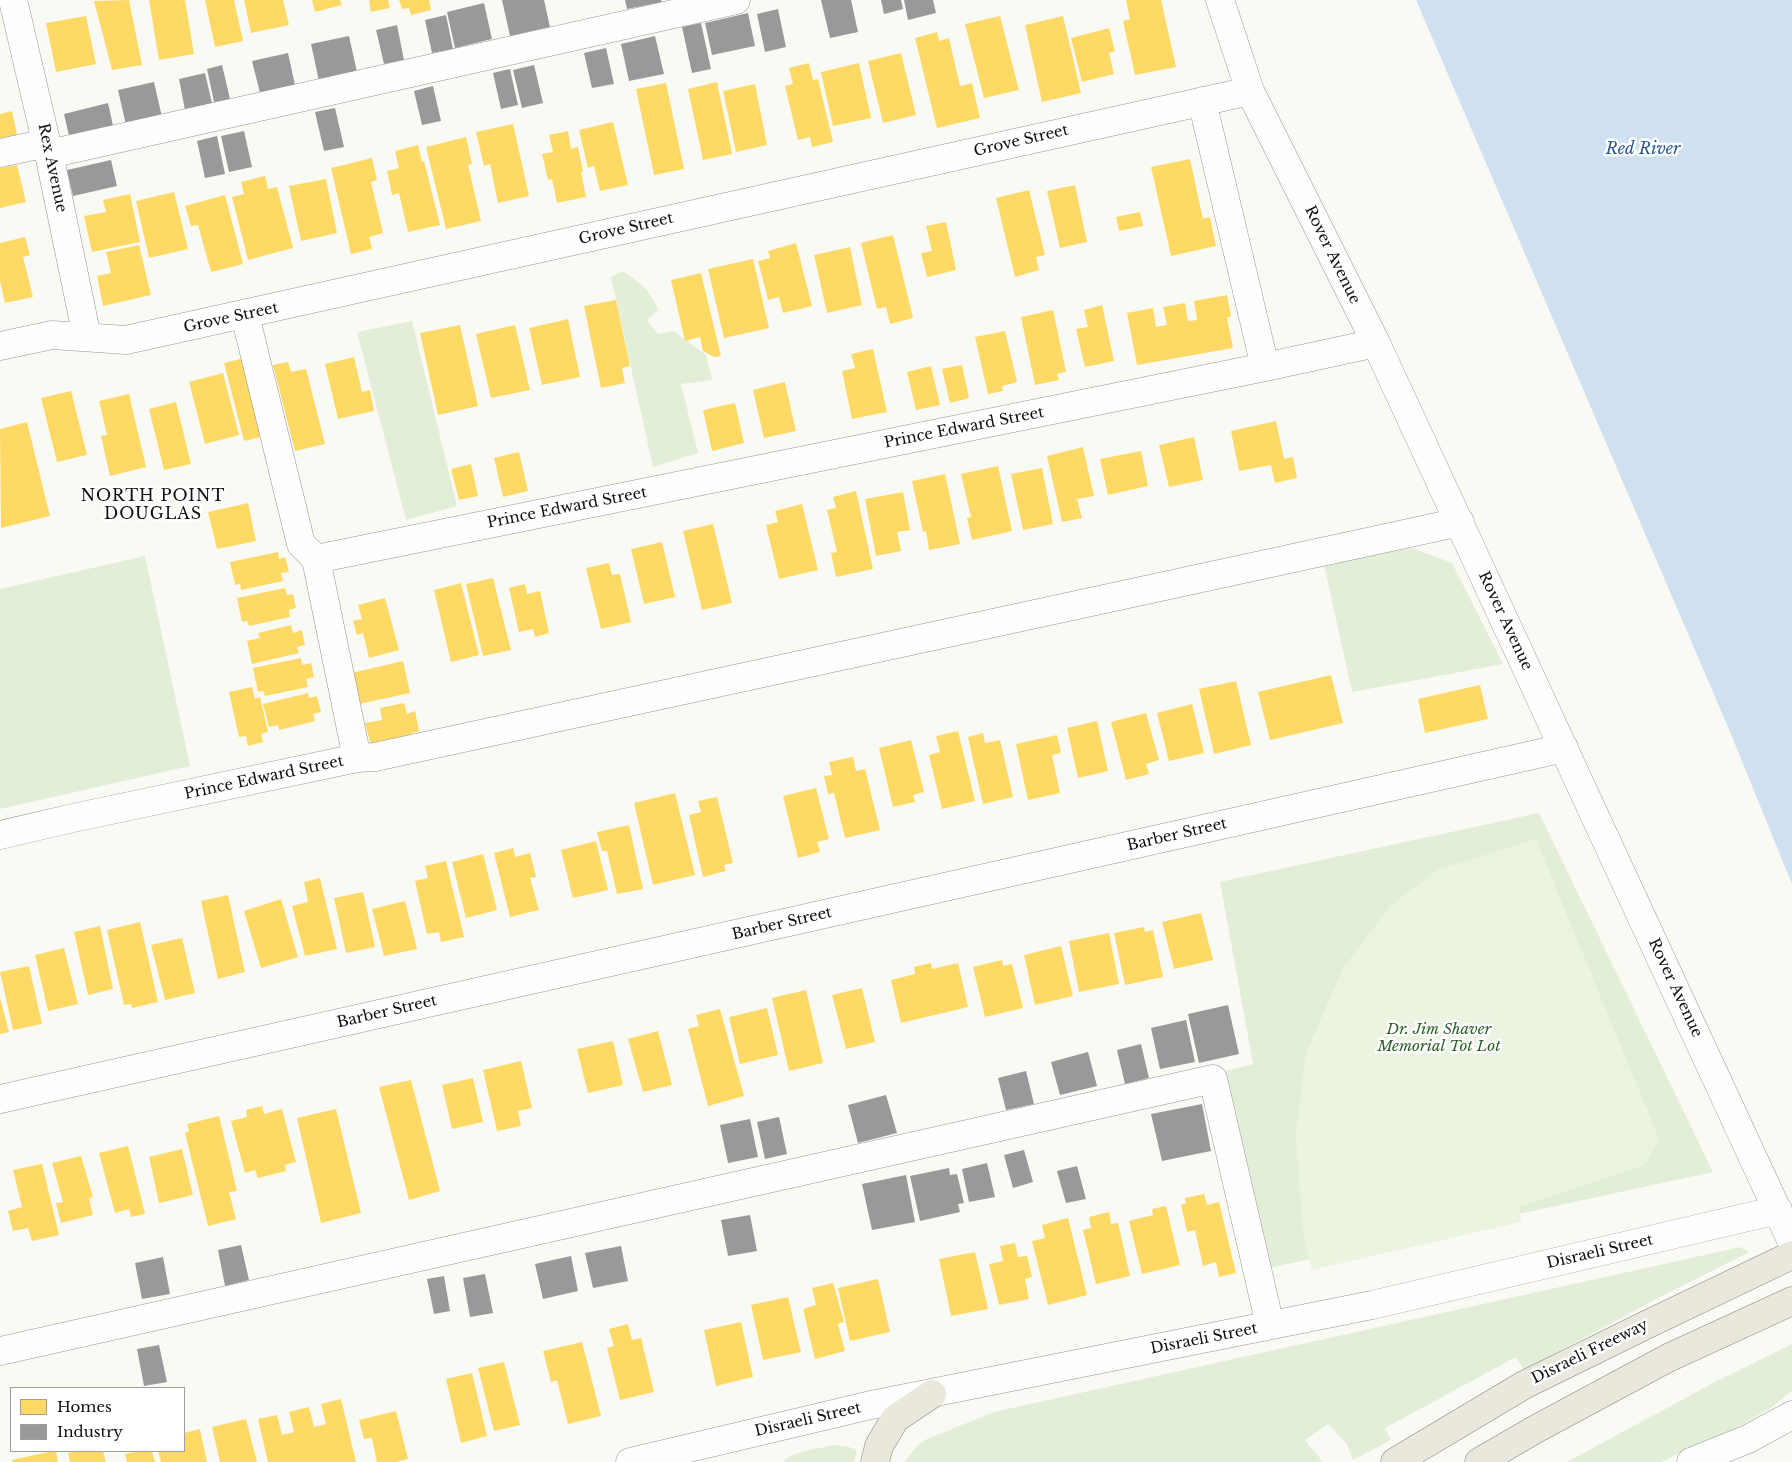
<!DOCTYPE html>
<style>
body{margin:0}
#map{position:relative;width:1792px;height:1462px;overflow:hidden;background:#fafaf5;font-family:"Libre Baskerville",serif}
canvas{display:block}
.legend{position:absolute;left:10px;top:1387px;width:175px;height:65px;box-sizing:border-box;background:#fff;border:1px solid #9f9f9f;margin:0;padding:6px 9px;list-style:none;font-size:15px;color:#0f0f0f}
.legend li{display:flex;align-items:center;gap:10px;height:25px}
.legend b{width:25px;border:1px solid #9f9f9f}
</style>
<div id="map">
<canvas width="1792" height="1462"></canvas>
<ul class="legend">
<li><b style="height:14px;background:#ffd966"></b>Homes</li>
<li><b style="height:14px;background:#999"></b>Industry</li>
</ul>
</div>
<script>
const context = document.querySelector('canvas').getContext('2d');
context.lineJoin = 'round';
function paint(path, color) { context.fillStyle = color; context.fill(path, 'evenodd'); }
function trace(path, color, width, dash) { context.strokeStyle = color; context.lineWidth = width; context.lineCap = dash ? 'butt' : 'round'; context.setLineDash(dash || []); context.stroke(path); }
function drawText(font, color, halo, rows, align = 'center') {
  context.font = font + ' "Libre Baskerville",serif'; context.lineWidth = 5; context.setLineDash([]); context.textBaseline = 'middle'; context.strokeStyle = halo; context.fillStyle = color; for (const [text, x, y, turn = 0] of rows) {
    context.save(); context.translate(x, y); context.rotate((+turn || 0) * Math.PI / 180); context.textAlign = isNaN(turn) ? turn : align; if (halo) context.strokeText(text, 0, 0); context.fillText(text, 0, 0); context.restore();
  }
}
paint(new Path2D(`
 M623 271C640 283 650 289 658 310L647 320 658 334 674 331 706 355 712 380 681 384 698 453 653 467 611 277Z
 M412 321 457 506 406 520 357 332Z
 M1412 548 1452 563 1503 664 1352 692 1324 564Z
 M145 556 190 766 0 809V589Z
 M1539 813 1713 1172 1269 1268 1222 1072 1253 1064 1220 882Z
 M1741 1247 1749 1252 1660 1297 1524 1370 1516 1357 1385 1428 1391 1440 1353 1460 1347 1444 1328 1424 1305 1440 1323 1462H904L918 1445 927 1439 994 1412Z
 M1792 1344V1391L1772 1407 1737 1428 1693 1446 1661 1462H1567L1715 1382Z
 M835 1445 846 1446 857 1450 854 1462H783C791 1451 822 1448 835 1445Z`), '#e2eed7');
paint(new Path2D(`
 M1536 839 1659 1139 1645 1165 1519 1207 1521 1222 1312 1270 1303 1231 1296 1134 1306 1053 1343 968 1391 905 1437 870Z`), '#ebf3e1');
paint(new Path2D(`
 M1416 0H1792V884L1728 727Z`), '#cfe1f1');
paint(new Path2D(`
 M129 0 142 65 112 70 94 1Z
 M149 0H185L194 54 159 60Z
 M205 0H234L243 41 215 47Z
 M244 0H283L289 25 251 33Z
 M312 0H340L342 5 315 12Z
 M369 0H388L390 8 371 12Z
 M399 0H429L431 10 411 15 409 8 402 9Z
 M1126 0H1161L1176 67 1135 75 1123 21 1130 19Z
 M86 16 96 64 56 72 46 23Z
 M1000 16 1019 90 984 98 965 24Z
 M1063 16 1081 93 1042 102 1025 25Z
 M1109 28 1115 51 1109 53 1114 74 1082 82 1071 38Z
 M937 32 939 41 949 38 960 86 972 83 980 118 937 128 915 38Z
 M901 53 916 115 883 123 868 61Z
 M809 63 813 80 818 79 833 142 812 147 810 137 798 140 785 86 793 84 789 68Z
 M859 63 871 118 833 126 821 72Z
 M717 82 732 154 703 160 688 89Z
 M666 83 684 169 654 175 636 89Z
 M755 84 767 145 736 152 723 91Z
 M12 111 18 139 0 144V114Z
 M613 122 628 185 600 191 594 166 588 168 579 130Z
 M513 124 529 196 498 203 490 164 484 166 476 132Z
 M568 131 571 149 578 147 583 171 581 172 586 197 557 203 552 179 548 180 542 154 553 152 549 135Z
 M466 137 472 164 468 165 481 221 446 229 426 147Z
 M418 145 422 162 424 161 440 225 408 232 399 193 392 195 387 171 399 168 395 151Z
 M372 158 377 180 371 182 383 233 369 237 372 249 351 254 331 168Z
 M1190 159 1203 219 1210 217 1216 246 1171 256 1151 167Z
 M17 165 26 202 0 208V168Z
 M265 176 268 189 277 187 293 248 248 260 232 197 244 194 241 182Z
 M326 179 337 233 301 241 289 186Z
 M1075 185 1087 242 1060 248 1047 191Z
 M1029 190 1045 255 1036 257 1039 270 1015 277 996 198Z
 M174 192 188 249 149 258 136 201Z
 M130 194 140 242 92 252 84 216 106 212 103 200Z
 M225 195 243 264 211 272 198 225 191 226 185 206Z
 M1140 212 1143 226 1119 231 1116 217Z
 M946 222 956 270 927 277 921 253 932 251 926 226Z
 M893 235 913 318 890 324 886 307 877 309 861 243Z
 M25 237 30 255 23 257 33 297 5 303 0 281V243Z
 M796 243 812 306 783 313 779 297 768 300 758 261 770 258 768 251Z
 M139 245 151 295 103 306 97 276 111 273 106 252Z
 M850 247 862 305 827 313 814 255Z
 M753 259 769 328 724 338 708 269Z
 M701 273 721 356 714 357 703 351 700 337 685 341 671 280Z
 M1227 295 1231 316 1227 318 1233 348 1137 365 1127 313 1153 308 1156 327 1167 325 1163 307 1185 303 1188 321 1197 320 1194 301Z
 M616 300 630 366 622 368 625 383 601 388 584 306Z
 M1102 305 1114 361 1085 367 1076 329 1088 327 1084 310Z
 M1053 310 1066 372 1057 374 1059 380 1035 385 1021 317Z
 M568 319 580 377 542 385 529 328Z
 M460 325 478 406 438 415 420 333Z
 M515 325 530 390 491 398 476 334Z
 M1005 331 1017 382 1002 386 1003 391 988 394 975 337Z
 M873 349 887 412 852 419 842 371 855 368 851 354Z
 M354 357 362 392 370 390 374 411 338 419 325 364Z
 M244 358 265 436 244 441 224 363Z
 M288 362 291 372 306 369 325 444 295 451 273 365Z
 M962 365 969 398 950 403 942 369Z
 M931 366 940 405 916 410 907 372Z
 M223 373 239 435 205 444 189 382Z
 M785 382 796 431 764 438 753 390Z
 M71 391 87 455 57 462 41 398Z
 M129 394 146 467 110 476 101 436 107 435 99 401Z
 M176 402 191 464 164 470 149 409Z
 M735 403 744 443 712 451 703 410Z
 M1276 421 1284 459 1293 457 1297 478 1275 483 1271 465 1239 471 1231 431Z
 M27 422 50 516 1 528 0 429Z
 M1194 437 1203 480 1169 487 1159 445Z
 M1083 447 1094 496 1077 499 1082 518 1062 522 1047 456Z
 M1141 451 1148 486 1108 495 1100 459Z
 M519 452 528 491 503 497 494 458Z
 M471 464 478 496 459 500 451 469Z
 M998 466 1012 531 972 540 967 518 971 517 961 474Z
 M1042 468 1053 524 1023 530 1011 474Z
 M945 474 960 544 929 550 926 531 923 532 912 481Z
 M856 491 873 569 836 577 831 553 837 552 827 510 836 508 833 497Z
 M903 492 910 530 897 532 901 551 876 556 865 499Z
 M248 503 256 541 217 549 208 512Z
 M802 504 818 570 779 579 766 525 778 522 775 511Z
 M713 524 732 603 702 610 683 531Z
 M662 542 675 597 644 604 631 549Z
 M278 552 279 559 285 557 289 572 281 573 283 581 241 590 240 584 235 585 230 562Z
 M609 563 612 575 620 574 631 622 601 629 586 568Z
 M493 578 511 650 483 656 466 584Z
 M461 583 479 655 451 662 434 590Z
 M525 584 527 594 540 591 549 633 535 637 533 629 519 632 509 588Z
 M285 588 287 595 293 594 296 608 289 610 290 617 249 626 247 621 242 622 237 598Z
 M385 598 399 650 369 658 363 633 357 635 353 621 362 619 358 605Z
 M291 625 293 633 302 630 305 645 297 647 299 653 252 664 247 641 260 638 258 633Z
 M301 658 302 665 311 663 314 677 306 679 308 687 265 696 263 691 258 692 253 668Z
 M403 661 410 693 359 704 352 673Z
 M1331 675 1343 723 1270 740 1258 692Z
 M1236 681 1251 745 1214 754 1199 689Z
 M1480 685 1488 719 1425 733 1418 699Z
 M252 687 255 699 260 697 268 732 261 734 263 742 248 746 246 736 239 737 229 692Z
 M308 693 309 698 317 696 321 712 313 714 315 721 279 730 278 725 269 727 263 704Z
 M404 703 407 714 415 711 419 731 410 734 411 736 371 745 365 723 382 720 380 708Z
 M1192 704 1204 753 1169 761 1157 713Z
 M1146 713 1159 760 1146 764 1149 774 1126 780 1111 722Z
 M1097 721 1108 771 1078 778 1067 728Z
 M958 731 975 801 942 809 929 755 940 752 936 736Z
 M983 733 985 743 1000 740 1013 797 983 804 968 737Z
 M1057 735 1061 753 1052 755 1060 793 1028 800 1016 744Z
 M911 740 924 792 913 795 915 802 893 807 879 748Z
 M853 757 856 771 865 769 880 830 845 838 834 793 828 794 824 776 832 775 829 762Z
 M816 788 829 839 817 842 820 852 798 858 783 796Z
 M675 793 695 875 653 885 634 803Z
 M717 797 733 863 724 865 726 871 703 877 689 815 701 812 698 801Z
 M629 825 643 889 617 894 607 851H602L597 832Z
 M596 841 608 890 573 898 561 850Z
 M513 848 515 857 530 853 536 877 530 878 539 910 510 917 494 853Z
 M483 854 497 910 466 918 452 862Z
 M446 861 464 937 441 942 439 932 427 934 415 881 428 878 425 866Z
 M320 878 337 949 305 956 292 906 308 902 304 882Z
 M363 892 375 947 346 953 334 898Z
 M228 895 245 972 218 979 201 901Z
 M281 899 298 957 261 968 244 911Z
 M405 901 417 949 384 956 372 909Z
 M1201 913 1213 960 1174 969 1162 922Z
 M140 922 158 1002 132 1008 131 1004 124 1005 107 930Z
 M100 926 113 989 88 995 74 932Z
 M1144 927 1145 932 1153 930 1163 977 1125 985 1114 933Z
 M1109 933 1119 984 1079 992 1069 941Z
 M182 938 195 993 165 1000 151 945Z
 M1061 946 1073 996 1035 1005 1024 955Z
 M64 948 78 1004 48 1011 35 955Z
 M1002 960 1003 966 1012 964 1023 1008 985 1017 973 967Z
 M931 963 932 969 958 963 968 1007 901 1023 891 980 915 974 914 967Z
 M29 966 42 1024 13 1030 0 972Z
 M862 988 875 1042 846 1049 832 995Z
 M806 990 823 1063 789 1071 772 998Z
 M0 998 9 1032 0 1034Z
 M767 1008 778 1055 740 1064 729 1017Z
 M720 1009 744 1096 708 1106 688 1029 699 1026 696 1015Z
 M658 1031 672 1085 643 1092 628 1039Z
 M613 1041 623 1085 588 1093 577 1049Z
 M521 1061 532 1108 518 1111 521 1126 497 1131 483 1070Z
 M473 1078 483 1122 452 1129 442 1085Z
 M411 1080 440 1191 409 1200 379 1087Z
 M262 1106 264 1114 282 1109 296 1162 285 1165 286 1171 258 1178 255 1170 245 1173 231 1121 247 1117 246 1110Z
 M336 1109 361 1213 321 1223 297 1118Z
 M219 1116 237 1191 229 1192 236 1219 208 1226 185 1133 189 1131 187 1124Z
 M128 1146 145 1214 131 1217 129 1209 115 1213 99 1153Z
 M182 1149 193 1195 159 1203 149 1157Z
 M81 1156 93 1197 89 1198 93 1215 61 1223 56 1203 63 1202 52 1163Z
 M42 1164 59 1235 32 1241 28 1228 13 1231 8 1211 22 1207 13 1170Z
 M1204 1194 1207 1205 1219 1202 1236 1273 1219 1277 1216 1262 1203 1266 1195 1230 1187 1232 1181 1205 1186 1203 1185 1198Z
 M1166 1206 1180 1265 1142 1274 1129 1221 1153 1215 1152 1209Z
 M1109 1212 1111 1224 1118 1223 1130 1276 1096 1284 1083 1230 1091 1228 1089 1217Z
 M1068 1218 1087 1295 1048 1305 1032 1241 1045 1238 1042 1225Z
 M1015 1243 1018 1257 1027 1256 1032 1277 1025 1279 1029 1299 999 1305 989 1264 1003 1261 1000 1246Z
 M975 1252 988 1309 951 1316 939 1259Z
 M878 1279 890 1332 850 1341 838 1288Z
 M833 1283 844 1322 838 1324 845 1351 815 1359 803 1309 816 1305 812 1288Z
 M788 1297 801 1352 763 1360 751 1305Z
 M741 1322 753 1377 716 1386 704 1330Z
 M628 1324 632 1340 641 1338 654 1392 620 1400 607 1348 614 1346 609 1329Z
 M582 1342 601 1416 568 1424 557 1380 551 1382 543 1351Z
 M504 1362 520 1425 494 1431 478 1368Z
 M472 1373 487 1436 461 1443 446 1379Z
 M341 1399 356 1462H268L258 1419 277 1415 282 1435 294 1432 289 1412 309 1407 314 1427 326 1424 321 1404Z
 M396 1411 408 1459 396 1462H377L372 1438 364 1439 359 1420Z
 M246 1419 257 1462H220L212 1427Z
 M200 1429 207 1462H161L158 1451H184V1433Z
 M53 1451H56L58 1462H13L12 1460Z
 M78 1451H103L106 1462H70L68 1453Z
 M140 1451H152L155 1462H127L125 1454Z`), '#ffd966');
paint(new Path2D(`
 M502 0H544L550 27 510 36Z
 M625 0H661L662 2 627 9Z
 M821 0H851L858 32 830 38Z
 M881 0H901L903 9 884 14Z
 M904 0H933L936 13 908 20Z
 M484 3 492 39 455 48 447 12Z
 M778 9 786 47 765 52 757 14Z
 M748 13 755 46 712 55 705 23Z
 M446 15 453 49 432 53 425 20Z
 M701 23 711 69 692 73 682 27Z
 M397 25 404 60 384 64 376 30Z
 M349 36 357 72 319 81 311 44Z
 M655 36 664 74 629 81 621 44Z
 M606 48 614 84 592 88 584 53Z
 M288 53 295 85 260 93 252 61Z
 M222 65 230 99 214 102 207 69Z
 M534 65 543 103 522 108 513 70Z
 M510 69 518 105 501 109 493 73Z
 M205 73 212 103 185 110 179 79Z
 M154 82 162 117 126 125 118 90Z
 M433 86 441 121 422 125 414 91Z
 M108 103 114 130 70 140 64 114Z
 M335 108 344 147 324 151 315 112Z
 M244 131 252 167 229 172 221 136Z
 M217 136 225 174 205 178 197 141Z
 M111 160 117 186 73 196 67 170Z
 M1228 1005 1239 1054 1199 1063 1188 1014Z
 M1186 1020 1195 1062 1160 1069 1151 1028Z
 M1141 1044 1149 1078 1125 1084 1117 1050Z
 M1088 1052 1097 1086 1060 1095 1051 1062Z
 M1026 1071 1034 1104 1006 1110 998 1078Z
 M886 1095 897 1133 858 1143 848 1105Z
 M1202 1104 1211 1151 1162 1161 1151 1114Z
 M779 1117 787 1154 765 1159 757 1122Z
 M750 1119 758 1157 728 1163 720 1125Z
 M1024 1150 1033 1182 1013 1188 1004 1155Z
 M987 1163 995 1197 969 1202 962 1169Z
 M1077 1166 1086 1199 1066 1203 1057 1171Z
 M949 1168 950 1175 957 1174 964 1203 958 1204 960 1212 920 1221 910 1176Z
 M906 1175 915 1222 872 1230 862 1184Z
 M750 1215 757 1251 728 1256 721 1220Z
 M241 1245 249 1280 225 1286 218 1250Z
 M621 1246 628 1281 593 1288 585 1253Z
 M571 1256 578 1291 543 1299 535 1264Z
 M163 1257 170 1294 142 1299 135 1263Z
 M485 1274 493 1313 470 1317 463 1278Z
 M444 1276 450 1311 434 1314 427 1279Z
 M159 1345 167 1382 144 1386 137 1349Z`), '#999');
const minor = new Path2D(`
 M13 0 49 154 87 337
 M1220 0 1250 91 1376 343 1792 1242
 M1202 101 1265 367
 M0 153 47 143
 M49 154 736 0
 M245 315 301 544 316 559
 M0 346 52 335 126 340 1250 91
 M316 559 1265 367 1376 343
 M357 758 375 757 1460 522
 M0 835 73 818 357 758 316 559
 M0 1099 1564 748
 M0 1351 1213 1079 1270 1325
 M630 1462 871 1405 1372 1305 1778 1210
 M1691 1462 1748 1439 1792 1415`);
const major = new Path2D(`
 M875 1462 879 1446 895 1419 932 1394
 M1395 1462 1524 1385 1646 1325 1792 1255
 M1479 1462 1536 1429 1668 1358 1792 1301`);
trace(minor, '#959593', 29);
trace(major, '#828280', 29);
trace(minor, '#fefefe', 28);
trace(major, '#eae8dc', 28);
drawText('15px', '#0f0f0f', '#fff', [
 ["Grove Street",1021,141,-13],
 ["Rex Avenue",52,168,78],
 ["Grove Street",626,229,-13],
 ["Rover Avenue",1332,255,64],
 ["Grove Street",231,318,-12],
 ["Prince Edward Street",964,428,-11],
 ["Prince Edward Street",567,508,-11],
 ["Rover Avenue",1505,621,65],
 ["Prince Edward Street",264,778,-12],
 ["Barber Street",1177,835,-13],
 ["Barber Street",782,924,-13],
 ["Rover Avenue",1675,988,65],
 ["Barber Street",387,1012,-13],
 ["Disraeli Street",1600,1252,-13],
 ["Disraeli Street",1204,1339,-11],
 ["Disraeli Freeway",1590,1352,-26],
 ["Disraeli Street",808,1420,-13]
]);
drawText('italic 15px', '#2c5f27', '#fff', [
 ["Dr. Jim Shaver",1439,1030],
 ["Memorial Tot Lot",1439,1047]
]);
drawText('italic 16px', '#275792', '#fff', [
 ["Red River",1643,149]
]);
context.letterSpacing = '1px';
drawText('16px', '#0f0f0f', '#fff', [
 ["NORTH POINT",153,496],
 ["DOUGLAS",153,514]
]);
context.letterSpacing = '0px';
</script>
